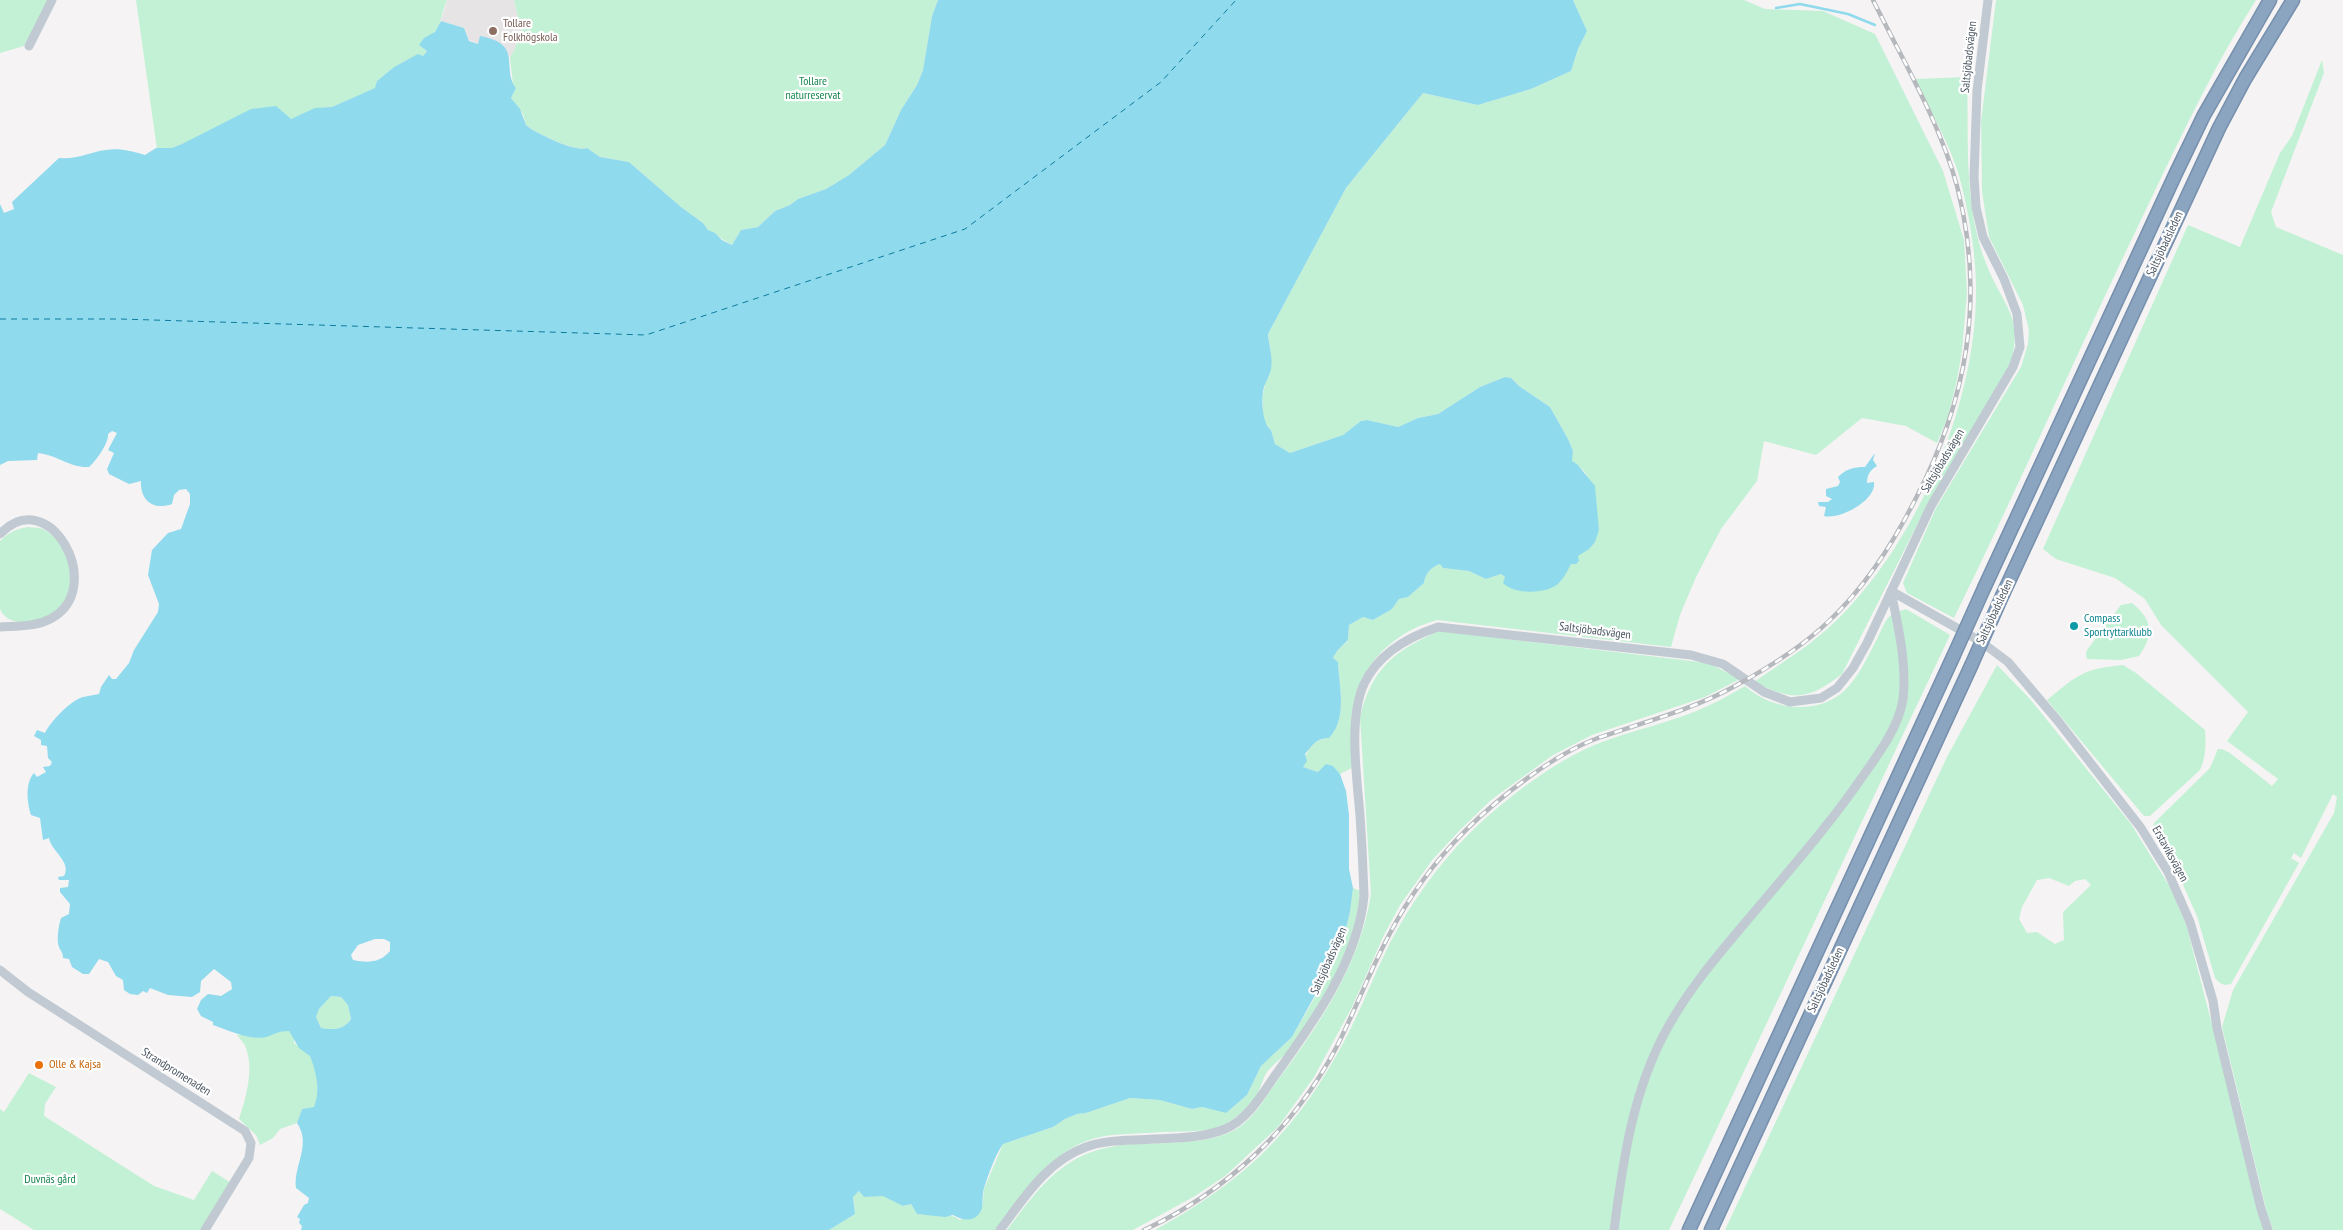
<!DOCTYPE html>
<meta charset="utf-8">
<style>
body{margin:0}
canvas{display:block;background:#f5f3f3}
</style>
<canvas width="2343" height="1230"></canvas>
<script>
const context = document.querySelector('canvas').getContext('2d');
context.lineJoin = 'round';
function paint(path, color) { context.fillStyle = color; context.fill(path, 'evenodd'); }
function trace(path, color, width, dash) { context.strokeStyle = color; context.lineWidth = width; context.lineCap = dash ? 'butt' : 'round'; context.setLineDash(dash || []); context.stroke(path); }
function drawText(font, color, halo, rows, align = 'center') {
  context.font = font + ' "PT Sans Narrow",sans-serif'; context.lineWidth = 4.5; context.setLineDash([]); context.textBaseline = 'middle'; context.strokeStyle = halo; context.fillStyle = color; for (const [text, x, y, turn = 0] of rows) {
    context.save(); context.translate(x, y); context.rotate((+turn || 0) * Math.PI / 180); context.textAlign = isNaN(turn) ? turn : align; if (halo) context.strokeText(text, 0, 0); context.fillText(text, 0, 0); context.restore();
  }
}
paint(new Path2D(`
 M447 0H514L522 34 510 58 504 47 478 44 469 40 464 28 441 21Z`), '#e6e4e5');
paint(new Path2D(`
 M0 0H49L24 46 0 53Z
 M136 0H447C442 10 442 24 434 33 429 39 423 37 420 45L427 51 422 57C404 57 391 70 377 81L376 88 332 107 320 108 291 119 250 110 174 153 157 149Z
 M514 0H938L932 16 923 70 917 85 901 110 885 145 849 175 826 189 798 199 790 205 775 211 758 227 741 230 732 245 708 230 703 223 681 207 629 162 600 157 587 148C574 152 545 136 531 129L526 125 523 114 511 98 516 88 513 84 510 58 522 34Z
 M1573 0H1744L1765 9 1823 11 1875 34 1943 171 1964 240 1967 293 1962 350 1957 380 1948 417 1937 443 1906 426 1862 418 1816 455 1764 441 1757 481 1721 529 1696 577 1680 615 1671 647 1437 620C1387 634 1353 672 1351 725 1350 738 1353 753 1354 767L1340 774 1333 766 1318 772 1303 767C1306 751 1312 739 1329 738 1348 719 1339 686 1338 662L1333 658 1337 651 1348 641 1349 625 1363 617 1373 620 1392 609 1399 599 1408 597 1424 583C1425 574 1431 567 1440 564L1443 568 1469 571 1486 579 1501 574 1505 577 1560 582 1571 564 1599 530C1593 504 1599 476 1571 461L1573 451 1568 439 1550 407 1519 386 1511 378 1505 377 1480 387 1438 414 1418 418 1398 427 1367 420 1361 421 1343 435 1290 453 1275 444 1271 430 1266 427 1263 421V395L1271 353 1268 334 1346 188 1423 93 1478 105 1531 89 1571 71 1578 49 1587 31Z
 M1996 0H2256C2215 64 2183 132 2150 201 2083 339 2022 480 1954 618L1907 593 1903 583 1936 508 2021 367 2028 344 2029 330 2023 305 1989 237 1982 191 1981 122Z
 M2322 60 2324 73 2271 212 2276 227 2343 255V1230H2273L2267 1213 2222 1027 2233 990 2334 813 2337 797 2333 794 2301 858 2294 853 2291 858 2299 863 2231 984C2223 986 2220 984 2215 978L2197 916 2175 867 2152 831 2154 823 2210 768 2218 749H2222L2230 753 2272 786 2278 779 2227 741 2248 712 2161 625 2145 599 2115 578 2056 559 2043 549 2188 225 2240 247 2280 153 2292 136Z
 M1967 77C1969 138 1963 207 1987 266 2002 304 2024 317 2011 362L1920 519 1842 674C1807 701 1793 701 1754 682 1783 662 1813 644 1838 619 1913 545 1967 422 1975 318 1979 273 1972 227 1961 183 1953 149 1930 111 1915 79Z
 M28 527C33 528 39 527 43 529 71 543 82 590 57 611 48 619 36 621 25 622 15 623 4 619 0 609V541C9 532 16 529 28 527Z
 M2132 603C2153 620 2154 635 2139 656L2121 660 2087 659 2086 654 2087 650 2121 605Z
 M1906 609 1950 635 1669 1230H1155C1237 1185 1290 1138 1336 1056 1358 1019 1372 978 1392 939 1412 902 1438 865 1468 835 1501 802 1554 761 1597 744 1634 729 1676 722 1712 704 1723 699 1734 692 1745 686 1761 700 1779 707 1801 707 1847 706 1859 673 1878 637 1881 631 1884 622 1889 617 1892 613 1901 611 1906 609Z
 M1439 631 1708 663 1740 679 1705 697 1592 735 1553 755 1491 800 1461 829 1433 859 1400 905 1384 935 1352 1007 1314 1077 1278 1127 1225 1176 1195 1196 1133 1230H1007C1035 1193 1060 1156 1110 1147 1129 1143 1150 1144 1170 1143 1191 1141 1213 1141 1233 1131 1252 1121 1263 1101 1275 1084 1318 1027 1360 965 1371 894L1360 717C1372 668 1394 651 1439 631Z
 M1997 665 2030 699 2131 824 2170 887 2186 924 2265 1230H1725L1947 757ZM2049 878 2069 886 2075 881 2085 879 2091 885 2063 912 2064 940 2055 944 2037 932 2027 933 2019 919 2022 907 2037 880Z
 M2123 665 2136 673 2205 730C2206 744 2206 757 2200 770L2150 816H2144L2047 700C2078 675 2082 669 2123 665Z
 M1353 888 1360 891C1357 947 1323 1003 1291 1048 1284 1057 1274 1063 1267 1072 1263 1078 1261 1086 1258 1093 1251 1106 1238 1117 1225 1124 1207 1133 1182 1131 1162 1132 1143 1134 1123 1133 1105 1136 1054 1144 1024 1192 996 1230H829L855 1214 853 1196 860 1191 864 1197 883 1195 903 1206 911 1204 917 1214C932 1217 948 1211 960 1220L982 1208 984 1189 1003 1144 1053 1127 1065 1119 1077 1114 1086 1113 1130 1098 1160 1100 1192 1109 1202 1107 1226 1113 1247 1095 1261 1066 1292 1037 1315 997 1345 932 1350 912Z
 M331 996 341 997 348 1005 351 1019C344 1030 333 1030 321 1028L316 1017 319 1009Z
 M278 1031H289L294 1037V1043C299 1047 307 1051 310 1056 319 1068 320 1093 315 1107L302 1109 297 1123 280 1129 273 1138 260 1145 256 1135 239 1119C246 1098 254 1070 246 1048 245 1044 240 1039 237 1035Z
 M29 1073 56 1087 45 1104 44 1116 154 1186 194 1200 212 1171 230 1182 201 1230H34L0 1209V1109L4 1112Z`), '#c3f1d5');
paint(new Path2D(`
 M938 0H1573L1587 31 1578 49 1571 71 1531 89 1478 105 1423 93 1346 188 1268 334C1269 345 1273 357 1271 369 1270 375 1266 381 1264 387 1261 398 1262 424 1271 430L1275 444 1290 453 1343 435 1361 421 1367 420 1398 427 1418 418 1438 414 1480 387 1505 377 1511 378 1519 386 1550 407 1568 439 1573 451 1572 461 1577 464 1595 486 1599 530 1595 542 1589 549 1578 556 1579 561 1576 564H1571C1567 572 1562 582 1555 586 1542 594 1513 594 1503 583L1505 577 1501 574 1486 579 1469 571 1443 568 1440 564C1431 567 1425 574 1424 583L1408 597 1399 599 1392 609 1373 620 1363 617 1349 625 1348 640 1337 651 1333 658 1338 662C1339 686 1348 719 1329 738 1315 739 1314 744 1305 754L1307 761 1303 767 1318 772 1326 764 1333 766 1340 774 1346 791 1349 815V869L1353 888 1350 912 1345 932 1325 977 1292 1037 1261 1066 1247 1095 1226 1113 1202 1107 1192 1109 1160 1100 1130 1098 1086 1113 1077 1114 1065 1119 1053 1127 1003 1144C994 1157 989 1174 984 1188 982 1195 983 1202 982 1208 977 1223 963 1221 953 1215L945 1217 917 1214 911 1204 903 1206 883 1196 864 1197 859 1191 853 1197 855 1214 829 1230H301L302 1226 299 1223 300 1219 297 1217 304 1205 308 1203 309 1198 296 1188C293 1166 312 1145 297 1123L302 1109 314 1107C321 1090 316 1072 310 1056L299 1048 289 1031C277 1031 276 1034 266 1037 252 1041 227 1030 213 1025V1022L201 1016 197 1009 201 1000 208 994 221 996 232 989 231 982 214 969 201 981 200 992 192 997 168 995 150 988 147 993 143 991 138 995 130 994 124 990 123 980 116 976 108 962 99 959 89 974H83L72 967 69 959 63 958C63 952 61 952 59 947 56 940 59 924 61 918L69 914 70 904 60 892V888L68 887 69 880H59L58 877 64 876C72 862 51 851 49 838L43 840 40 818 31 815C27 802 25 783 34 773L37 777 46 772 43 767 50 766 52 762 48 758 47 746 41 745V740L34 736 37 730 45 733C50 722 71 700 83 697 88 696 94 695 99 694L101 687 109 675 112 679H116L129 663 134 650 158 612 159 604 148 575 152 550 168 533 181 529 190 504V494L186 489 179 490 174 495 172 504C153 511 140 500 141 481L129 484 109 474 107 469 114 453 108 450 117 433 112 431 108 434C109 443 96 461 89 467 70 468 57 455 38 453L37 460 8 461 0 465V204L4 213 14 209 12 202 59 158C76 160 90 152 106 150 120 148 131 151 145 155L156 148H172L182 144 251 109 276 106 291 119 315 108 332 107 375 88 377 81 394 67 418 54 423 56 427 51 419 45 424 38 435 32 441 21 464 28 469 41 478 44 480 36C524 44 501 68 516 88L511 98 520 109 526 125 531 129C544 136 574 152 587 148L600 157 629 162 681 207 703 223 708 230 715 233 722 240 732 245 741 230 758 227 775 211 790 205 798 199 826 189 849 175 885 145 901 110 917 85 923 70 932 16ZM375 939H384L390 942V951C380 963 368 963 353 960L351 955 358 945ZM331 996 341 997 348 1005 351 1019C344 1030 333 1030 321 1028L316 1017 319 1009Z
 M1875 453 1873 460 1877 466C1870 470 1867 475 1867 483L1874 482C1877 500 1840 520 1824 516L1826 507 1819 506 1818 502H1828L1832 499 1826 496V489L1838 486 1840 482 1838 477C1846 469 1854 467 1865 467Z`), '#90daee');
trace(new Path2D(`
 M1776 8 1800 4 1848 14 1875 25`), '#90daee', 2.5);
trace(new Path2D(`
 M0 319H120L646 335 965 229 1161 82 1236 0`), '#0c7c9b', 1, [6, 5]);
const highway = new Path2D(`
 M1985 586 2176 173 2204 115 2270 0
 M2003 594 2219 128 2245 79 2293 0
 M1689 1230 1953 657
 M1711 1230 1971 666`);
trace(highway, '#7690ad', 15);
trace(new Path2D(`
 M29 46 52 0
 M0 534C49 482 107 587 52 618 36 627 18 626 0 627
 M1891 591 1980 641 2008 662 2058 721 2141 828 2168 872 2190 922 2213 1001 2217 1028 2261 1209 2268 1230
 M0 970 28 992 245 1131 251 1143 249 1158 205 1230
 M1000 1230C1024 1198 1047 1161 1086 1147 1107 1139 1132 1141 1154 1139 1177 1138 1203 1138 1225 1129 1247 1120 1261 1096 1274 1077 1311 1026 1358 961 1364 896 1363 869 1362 843 1360 816 1357 777 1348 719 1364 684 1378 654 1408 637 1438 627L1691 655 1723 664 1764 692 1790 702 1821 698 1837 688 1853 668 1867 643 1931 506 2013 367 2020 347 2017 314 2004 279 1983 237 1976 207 1974 177 1977 91 1988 0
 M1614 1230C1623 1160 1633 1089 1668 1027 1689 989 1717 956 1745 923 1786 874 1829 826 1865 773 1880 752 1899 726 1903 699 1907 662 1898 627 1891 591`), '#c1cad2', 9);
trace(highway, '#8ba5c1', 12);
const rail = new Path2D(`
 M1144 1230C1226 1192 1294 1128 1336 1048 1355 1011 1369 973 1388 937 1408 898 1434 862 1465 831 1498 798 1554 754 1598 738 1644 722 1692 710 1735 686 1768 668 1802 647 1829 621 1865 587 1892 545 1914 502 1967 401 1986 298 1957 186 1939 120 1903 61 1873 0`);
trace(rail, '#b5b8bd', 4.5);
trace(rail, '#fff', 2.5, [8]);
const highwayBridge = new Path2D(`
 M1953 657 1985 586
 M1971 666 2003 594`);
trace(highwayBridge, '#7690ad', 15, []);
trace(highwayBridge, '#8ba5c1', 12);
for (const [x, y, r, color] of [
 [493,31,5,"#8d6e63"],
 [2074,626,5,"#0f9aa8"],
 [39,1065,5,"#e8710a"]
]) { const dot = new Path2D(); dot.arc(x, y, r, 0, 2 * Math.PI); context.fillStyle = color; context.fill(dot); trace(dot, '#fff', 2); }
drawText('12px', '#785e54', '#fff', [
 ["Tollare",503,24],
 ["Folkhögskola",503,38]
], 'left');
drawText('12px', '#4a5661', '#fff', [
 ["Saltsjöbadsvägen",1969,57,-84],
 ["Saltsjöbadsleden",2165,244,-65],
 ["Saltsjöbadsvägen",1943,461,-59],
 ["Saltsjöbadsleden",1995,612,-65],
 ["Saltsjöbadsvägen",1595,631,7],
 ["Erstaviksvägen",2170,854,61],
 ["Saltsjöbadsvägen",1329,961,-66],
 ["Saltsjöbadsleden",1826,980,-65],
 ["Strandpromenaden",176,1072,32]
]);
drawText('12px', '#17864f', '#fff', [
 ["Tollare",813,82],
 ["naturreservat",813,96],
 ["Duvnäs gård",50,1180]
]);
drawText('12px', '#0d838f', '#fff', [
 ["Compass",2084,619],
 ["Sportryttarklubb",2084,633]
], 'left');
drawText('12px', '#c56008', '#fff', [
 ["Olle & Kajsa",49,1065]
], 'left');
</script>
